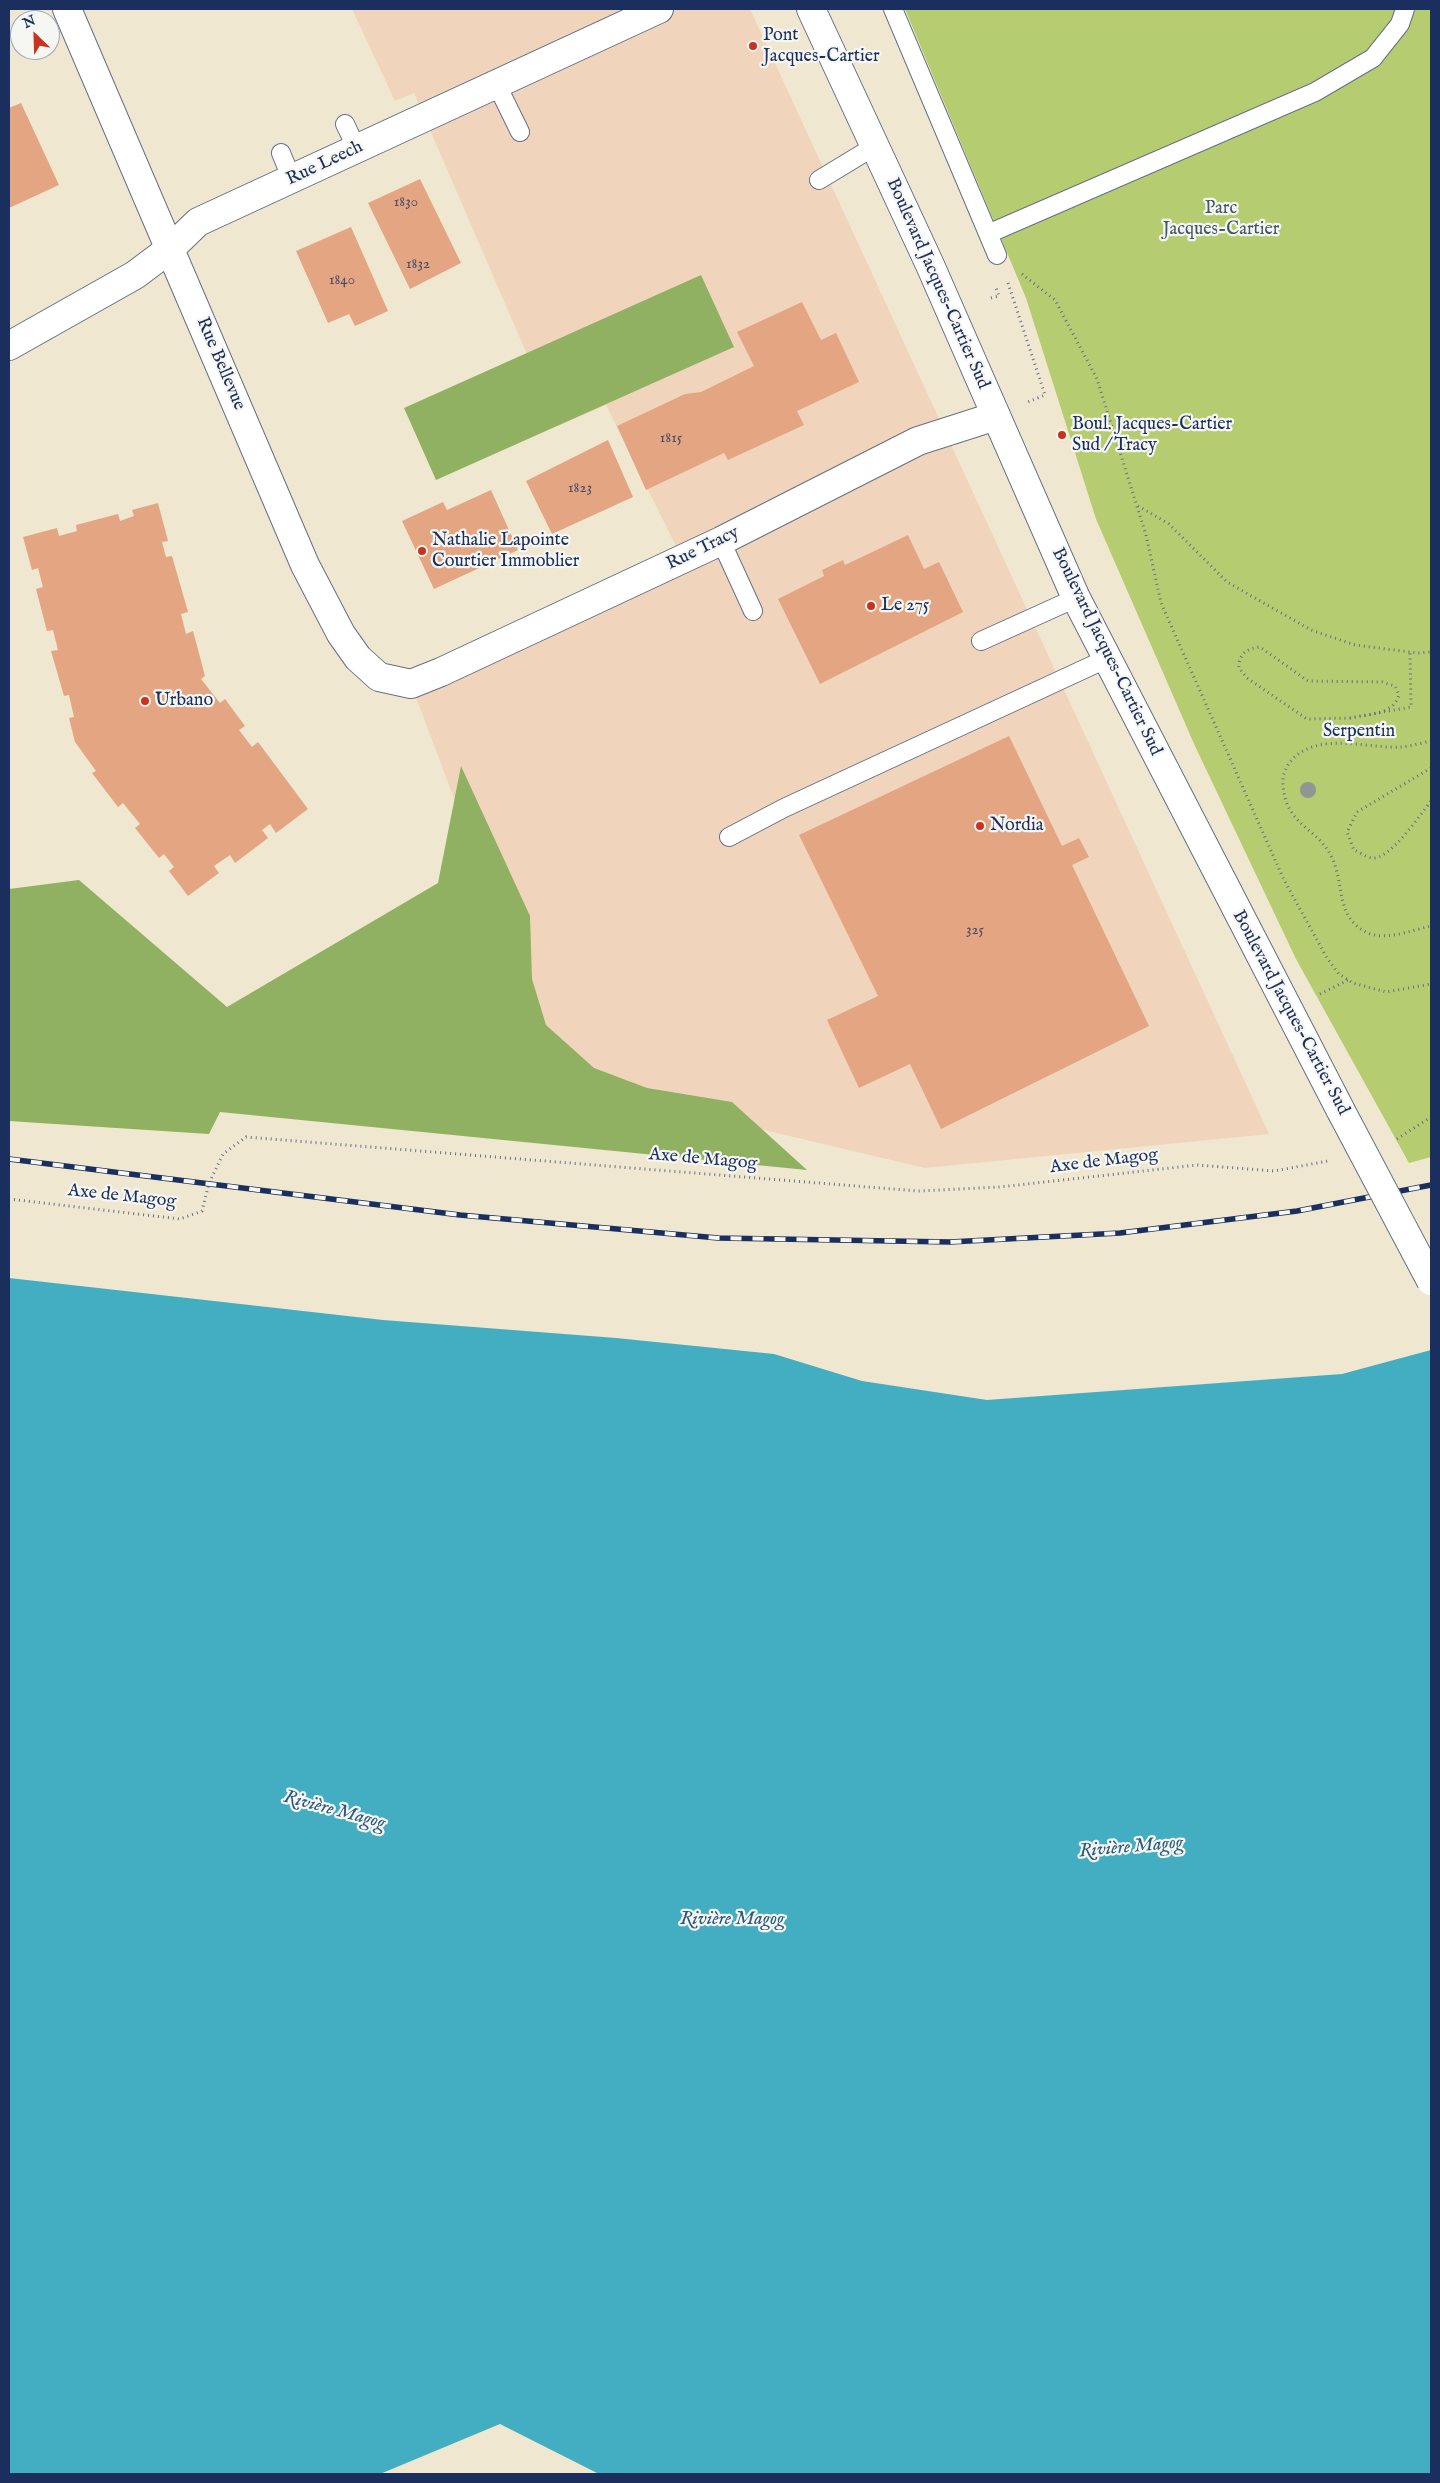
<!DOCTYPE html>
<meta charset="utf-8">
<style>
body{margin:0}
#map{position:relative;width:1440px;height:2483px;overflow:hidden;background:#efe7cf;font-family:"IM FELL English",serif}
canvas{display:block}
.frame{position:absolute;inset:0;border:10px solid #1b2f5e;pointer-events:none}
.north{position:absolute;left:10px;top:10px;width:50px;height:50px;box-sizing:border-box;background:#f6f6f2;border:1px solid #9ea6b7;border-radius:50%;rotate:336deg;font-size:14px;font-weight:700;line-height:20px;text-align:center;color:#1b2f5e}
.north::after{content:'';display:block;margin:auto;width:18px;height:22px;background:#c8321e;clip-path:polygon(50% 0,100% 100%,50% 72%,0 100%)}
</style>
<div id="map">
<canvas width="1440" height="2483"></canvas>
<div class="frame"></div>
<div class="north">N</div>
</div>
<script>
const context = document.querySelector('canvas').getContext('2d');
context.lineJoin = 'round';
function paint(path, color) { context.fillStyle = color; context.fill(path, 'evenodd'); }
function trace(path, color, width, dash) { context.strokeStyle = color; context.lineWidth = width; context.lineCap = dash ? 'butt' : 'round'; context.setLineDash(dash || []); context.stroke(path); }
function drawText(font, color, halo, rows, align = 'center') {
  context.font = font + ' "IM FELL English",serif'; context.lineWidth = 4.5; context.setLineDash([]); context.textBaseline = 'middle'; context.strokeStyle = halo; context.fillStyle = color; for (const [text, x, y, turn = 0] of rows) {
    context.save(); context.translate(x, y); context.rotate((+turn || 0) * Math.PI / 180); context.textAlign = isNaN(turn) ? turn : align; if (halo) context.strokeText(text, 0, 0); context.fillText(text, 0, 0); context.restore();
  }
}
paint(new Path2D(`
 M352 9H750L1269 1134 925 1168 586 1088 540 1027 411 684 683 560 606 405 558 426 414 93 395 101Z`), '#f0d5bc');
paint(new Path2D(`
 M905 9H1431V1157L1409 1163 1296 959 1195 746 1096 519 1026 298Z`), '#b6cc70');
paint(new Path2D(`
 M701 275 734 347 436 480 404 408Z
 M461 766 530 916 532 979 546 1025 594 1068 647 1088 732 1102 807 1170 220 1112 209 1134 9 1121V889L79 880 227 1007 438 883Z`), '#90b062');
paint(new Path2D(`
 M9 1278 383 1320 616 1338 774 1354 862 1381 987 1400 1342 1374 1431 1350V2474H599L500 2424 380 2474H9Z`), '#43adc2');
paint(new Path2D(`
 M21 103 59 185 9 208V108Z
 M420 179 461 263 410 289 368 203Z
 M351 227 388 311 355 326 349 314 328 323 296 251Z
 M802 302 821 340 836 333 859 382 797 411 804 425 728 460 724 453 646 490 617 426 685 394 701 392 754 366 737 332Z
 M608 440 633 497 552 534 526 481Z
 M491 490 518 550 434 589 402 521 443 502 447 510Z
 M158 503 168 541 162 542 166 557 172 556 188 612 181 614 186 634 193 631 205 676 201 679 220 703 225 699 245 726 239 730 252 747 258 742 308 809 276 833 270 824 262 830 268 838 235 863 230 855 214 866 219 873 188 896 169 871 174 867 164 854 159 858 135 828 140 824 123 803 118 807 92 773 96 771 75 742 69 718 74 717 69 695 64 696 51 651 58 650 53 630 47 631 36 589 43 587 38 568 32 570 23 537 57 528 59 536 77 531 76 525 118 514 120 521 134 516 132 510Z
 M908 535 924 569 939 562 963 612 820 684 778 599 824 576 822 570 843 560 845 565Z
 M1009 736 1062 846 1079 838 1089 857 1072 865 1149 1026 941 1129 910 1064 859 1088 827 1020 878 996 799 835Z`), '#e4a583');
const lane = new Path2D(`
 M893 9 997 255
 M496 83 520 132
 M345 124 357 149
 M281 153 292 180
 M819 180 875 146
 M990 233 1315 92 1373 58 1400 24 1405 9
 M721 541 753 611
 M981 641 1076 598
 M729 837 784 808 1106 659`);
const street = new Path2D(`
 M67 9 305 565 341 634 358 658 379 677 411 684 441 672 721 541 918 441 996 416
 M9 346 135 275 171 248 198 222 659 9`);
const secondary = new Path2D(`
 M811 9 930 265 1076 598 1341 1111`);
trace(lane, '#656f86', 20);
trace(street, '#656f86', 30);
trace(secondary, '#656f86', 30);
trace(new Path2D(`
 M1022 274 1055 300 1097 379 1146 535 1161 603 1284 880 1327 958 1339 974 1353 983 1386 992 1431 984
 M1008 283 1045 395 1028 402
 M991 298 999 296 995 285
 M1138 506 1169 524 1227 582 1311 630 1355 645 1418 653 1431 652
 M1350 718C1368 714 1393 715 1399 695L1395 686 1382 682 1308 681 1260 647C1247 648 1238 655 1239 668L1247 678 1307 719 1350 718 1411 707 1410 652
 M1431 741C1422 743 1411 746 1401 747 1368 749 1326 733 1297 755 1288 762 1282 773 1283 784 1285 826 1318 827 1332 858 1345 885 1335 918 1368 933 1387 941 1412 930 1431 926
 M1431 768 1357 812 1347 832 1354 850C1359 852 1366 857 1372 858 1390 860 1420 815 1431 801
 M1320 994 1348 980
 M1397 1139 1431 1117
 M9 1199 180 1219 202 1211 209 1183 223 1154 246 1137 918 1191 1000 1187 1197 1165 1274 1171 1328 1161`), '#656f86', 3, [1, 4]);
trace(lane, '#fff', 18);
trace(street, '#fff', 28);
trace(secondary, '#fff', 28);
const rail = new Path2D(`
 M9 1159 460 1215 718 1238 950 1242 1120 1233 1297 1211 1431 1185`);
trace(rail, '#1b2f5e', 5.5);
trace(rail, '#f6f6f2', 4, [11]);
const secondaryBridge = new Path2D(`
 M1341 1111 1431 1281`);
trace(secondaryBridge, '#656f86', 30, []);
trace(secondaryBridge, '#fff', 28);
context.fillStyle = '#909793';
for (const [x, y] of [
 [1308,790]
]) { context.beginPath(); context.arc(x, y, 8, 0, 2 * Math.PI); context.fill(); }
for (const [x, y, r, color] of [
 [753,46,5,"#c8321e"],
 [1062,435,5,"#c8321e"],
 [422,551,5,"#c8321e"],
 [871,606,5,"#c8321e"],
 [145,701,5,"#c8321e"],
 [980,826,5,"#c8321e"]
]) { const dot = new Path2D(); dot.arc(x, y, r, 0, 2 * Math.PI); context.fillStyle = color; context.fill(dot); trace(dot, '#f6f6f2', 2); }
drawText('15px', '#4d4c67', null, [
 ["1830",406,203],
 ["1832",418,265],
 ["1840",342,281],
 ["1815",671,439],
 ["1823",580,489],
 ["325",975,931]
]);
drawText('18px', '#1b2f5e', '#f6f6f2', [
 ["Pont",763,36],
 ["Jacques-Cartier",763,57],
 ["Boul. Jacques-Cartier",1072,425],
 ["Sud / Tracy",1072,446],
 ["Nathalie Lapointe",432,541],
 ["Courtier Immoblier",432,562],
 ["Le 275",881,606],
 ["Urbano",155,701],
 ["Nordia",990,826]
], 'left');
drawText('18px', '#1b2f5e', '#f6f6f2', [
 ["Rue Leech",325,164,-25],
 ["Boulevard Jacques-Cartier Sud",937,284,66],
 ["Rue Bellevue",220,364,67],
 ["Rue Tracy",703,549,-26],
 ["Boulevard Jacques-Cartier Sud",1106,652,64],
 ["Serpentin",1359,732],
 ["Boulevard Jacques-Cartier Sud",1290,1013,62],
 ["Axe de Magog",703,1160,5],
 ["Axe de Magog",1104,1162,-7],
 ["Axe de Magog",122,1197,6]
]);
drawText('18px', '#425662', '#f6f6f2', [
 ["Parc",1221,209],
 ["Jacques-Cartier",1221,230]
]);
drawText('italic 19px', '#295b81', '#f6f6f2', [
 ["Rivière Magog",334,1811,15],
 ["Rivière Magog",1131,1848,-5],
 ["Rivière Magog",732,1920]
]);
</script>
